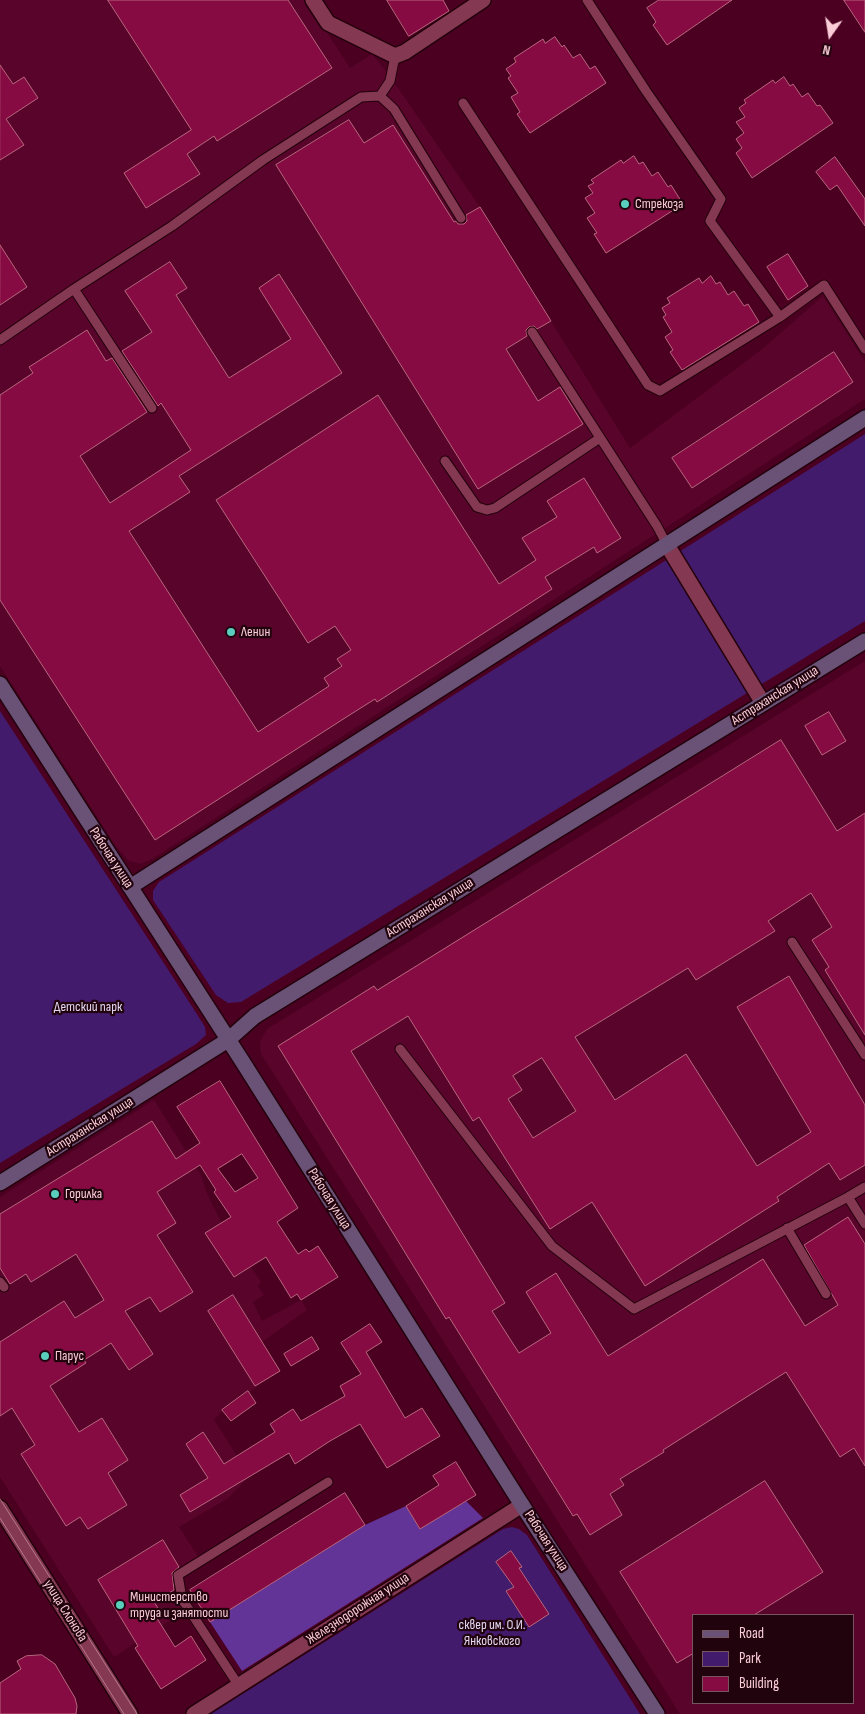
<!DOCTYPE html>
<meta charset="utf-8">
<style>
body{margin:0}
#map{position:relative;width:865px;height:1714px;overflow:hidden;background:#4b0021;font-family:"Sofia Sans Condensed",sans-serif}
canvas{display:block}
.legend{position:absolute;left:692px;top:1614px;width:162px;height:90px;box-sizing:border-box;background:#20030d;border:1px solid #78545e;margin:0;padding:6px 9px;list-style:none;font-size:15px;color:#fbcdd8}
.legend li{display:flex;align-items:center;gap:10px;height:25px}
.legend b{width:25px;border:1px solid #78545e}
.north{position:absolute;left:805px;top:10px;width:50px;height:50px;-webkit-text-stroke:4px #20030d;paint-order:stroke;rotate:193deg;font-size:14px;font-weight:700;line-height:20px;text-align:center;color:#fbcdd8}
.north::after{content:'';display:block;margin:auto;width:18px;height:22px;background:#fbcdd8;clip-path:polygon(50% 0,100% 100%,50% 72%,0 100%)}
</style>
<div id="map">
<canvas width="865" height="1714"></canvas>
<ul class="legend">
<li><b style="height:6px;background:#6a5277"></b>Road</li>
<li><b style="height:14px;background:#431b6c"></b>Park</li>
<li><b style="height:14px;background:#860b42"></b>Building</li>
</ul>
<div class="north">N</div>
</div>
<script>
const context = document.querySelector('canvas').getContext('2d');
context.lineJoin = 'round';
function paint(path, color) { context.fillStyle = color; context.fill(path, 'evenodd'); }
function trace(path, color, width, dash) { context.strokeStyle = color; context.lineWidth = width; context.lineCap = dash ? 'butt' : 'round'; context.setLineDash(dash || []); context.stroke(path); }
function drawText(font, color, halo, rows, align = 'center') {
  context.font = font + ' "Sofia Sans Condensed",sans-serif'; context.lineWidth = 4.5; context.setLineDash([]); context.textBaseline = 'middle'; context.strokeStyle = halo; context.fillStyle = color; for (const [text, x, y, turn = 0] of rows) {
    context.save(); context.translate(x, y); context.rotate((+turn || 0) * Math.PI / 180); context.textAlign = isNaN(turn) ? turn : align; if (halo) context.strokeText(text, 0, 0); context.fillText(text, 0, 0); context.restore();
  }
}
paint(new Path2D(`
 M0 0H306L350 68 372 54 389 75 480 207 630 448 761 350 823 296 865 362V399L152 859 141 864 129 861 117 848 0 666Z
 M865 661V1714H680L261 1054 260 1041 267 1029ZM694 1615H854V1703H694Z
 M154 1100 201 1175 207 1194 221 1222 227 1220 255 1264 251 1267 261 1282 258 1286 264 1295 253 1302 262 1321 301 1300 307 1310 262 1342 280 1371 223 1410 214 1420 250 1476 227 1499 179 1527 199 1558 166 1580 186 1610 114 1657 0 1477V1197Z`), '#59042b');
paint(new Path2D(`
 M865 434V621L241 1002 228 1003 216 995 153 900V891L159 882Z
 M0 711 193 1008 205 1027 206 1035 196 1044 0 1163Z
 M512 1527 519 1529 527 1535 640 1714H211L503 1529Z`), '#431b6c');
paint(new Path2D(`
 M466 1501 483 1518 242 1671 210 1622 365 1525 406 1506 420 1529Z`), '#633497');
const building = new Path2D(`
 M108 0H288L332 68 217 141 214 136 187 154 200 174 146 208 124 173 191 130Z
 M387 0H443L449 11 409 36Z
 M659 0H732L667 45 653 25 656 22 647 8Z
 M844 0H865V32Z
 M555 37 562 47 564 45 573 58 580 54 590 69 595 66 606 83 530 133 517 114 520 112 511 97 518 93 508 78 511 76 506 69 516 62 514 58 543 39 545 43Z
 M0 65 13 84 24 77 38 98 6 119 24 145 0 160Z
 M784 77 790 86 793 84 802 97 808 93 817 106 820 105 833 123 752 178 736 153 742 148 736 139 744 133 736 122 745 117 739 108 746 103 744 100 773 80 775 83Z
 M349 120 364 143 393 125 454 222 456 221 458 224H464L467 221 466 215 480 207 551 321 537 329 534 326 529 327 526 330 527 336 506 349 538 401 560 387 583 424 478 489 276 165Z
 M634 156 639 164 643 162 652 176 658 172 668 187 671 185 683 204 606 253 594 234 597 233 587 218 595 213 585 198 593 193 588 186 594 183 591 180 621 160 623 163Z
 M835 157 865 199V226L837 185 830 190 816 172Z
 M0 245 27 287 0 305Z
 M788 254 808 286 788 300 767 267Z
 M170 262 187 288 176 295 229 378 291 339 259 288 279 274 342 373 179 476 190 492 129 531 258 732 329 686 324 678 342 666 337 659 351 650 335 626 308 643 216 500 378 395 499 584 536 560 522 538 557 517 547 501 584 478 621 538 597 553 594 547 545 577 552 589 377 702 375 699 348 716 155 840 0 600V395L33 373 29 367 87 330 106 361 112 358 147 412 80 456 110 503 191 450 161 403 158 406 122 351 152 332 125 291Z
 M711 276 716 284 720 282 728 295 734 291 744 306 748 304 759 322 682 370 670 352 673 350 665 337 672 332 663 317 666 315 662 308 670 303 667 298 699 278 702 283Z
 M834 352 853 382 692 488 672 458Z
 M829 712 846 741 822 755 805 726Z
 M781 740 837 831 865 813V1035L825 970 829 967 812 940 832 927 811 893 768 921 775 931 696 980 688 968 575 1037 615 1100 686 1054 757 1166 811 1132 737 1007 789 976 865 1105V1165L840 1180 829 1163 777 1197 779 1201 645 1286 592 1202 550 1229 479 1117 473 1121 408 1016 351 1051 505 1303 492 1311 519 1353 551 1333 526 1292 556 1273 608 1356 763 1259 805 1326 838 1305 804 1245 848 1217 865 1244V1466L854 1448 840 1457 786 1372 663 1450 664 1452 620 1479 624 1485 610 1494 622 1515 590 1535 577 1514 573 1516 449 1317 446 1319 278 1046 374 986 377 990ZM542 1058 576 1111 533 1138 508 1099 522 1090 513 1076Z
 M220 1081 298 1208 277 1222 298 1254 306 1249 309 1252 318 1246 338 1277 301 1300 297 1294 291 1298 266 1257 234 1277 205 1233 231 1217 214 1192 216 1190 200 1165 157 1192 176 1223 157 1235 193 1292 160 1312 150 1297 125 1311 153 1354 129 1370 111 1343 84 1360 86 1363 50 1386 79 1432 102 1418 128 1460 108 1473 127 1505 88 1529 80 1517 66 1526 21 1454 35 1445 12 1408 0 1416V1342L64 1301 75 1318 104 1300 76 1254 31 1282 26 1274 10 1284 0 1268V1214L152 1121 176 1159 200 1143 177 1107ZM242 1154 258 1178 235 1192 218 1169Z
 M233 1295 280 1371 255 1386 208 1311Z
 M370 1324 382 1342 366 1352 405 1418 422 1408 440 1436 387 1468 360 1424 330 1441 295 1464 289 1453 190 1512 180 1495 208 1478 186 1444 203 1432 224 1464 275 1432 270 1424 293 1409 301 1421 345 1396 340 1386 361 1374 341 1343Z
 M312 1337 319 1349 291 1366 284 1354Z
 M248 1391 256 1403 231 1421 222 1410Z
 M456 1462 476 1495 420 1529 406 1506 439 1485 433 1476Z
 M765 1481 823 1572 754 1615H694V1653L677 1663 620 1572Z
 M345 1493 365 1525 210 1622 190 1590Z
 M163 1540 179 1567 172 1573 174 1590 154 1602 158 1608 153 1612 175 1647 191 1636 206 1660 161 1689 135 1648 138 1646 98 1580Z
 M511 1551 522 1567 519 1568 549 1614 529 1627 506 1591 514 1587 496 1562Z
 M42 1655 55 1664 75 1698 77 1706 76 1714H0V1683L21 1669 17 1661 26 1656Z`);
paint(building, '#860b42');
trace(building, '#b8677e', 1);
const service = new Path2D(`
 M587 0 646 91 721 199 710 221 780 317
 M395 56 390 81 380 96 394 109 461 218
 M463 103 648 385 660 391 780 317 824 285 865 349
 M74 289 152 408
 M532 332 657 526 667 545
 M0 340 74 289 172 226 263 160 361 97 380 96
 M445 461 477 507 487 510 495 508 600 438
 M792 942 865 1055
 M400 1049 552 1246 634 1309 848 1197 865 1187
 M848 1197 865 1224
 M787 1228 826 1294
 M0 1282 4 1287
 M239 1686 182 1599 178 1575 328 1482`);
const minor = new Path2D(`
 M313 0 328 23 395 56 405 52 483 0
 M667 545 763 703
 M0 1508 130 1714
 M194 1714 522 1505`);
const secondary = new Path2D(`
 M0 684 244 1064 522 1505 657 1714
 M130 887 865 418
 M0 1183 228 1040 255 1016 865 641`);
trace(service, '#23010c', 11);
trace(minor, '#23010c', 18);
trace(secondary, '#23010c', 18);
trace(service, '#843851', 9);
trace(minor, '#843851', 15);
trace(secondary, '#6a5277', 15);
trace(new Path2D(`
 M0 1499 137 1714
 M0 1518 124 1714`), '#b47a8e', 1);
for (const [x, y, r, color] of [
 [625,204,5,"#5acebd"],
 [231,632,5,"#5acebd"],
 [55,1194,5,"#5acebd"],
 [45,1356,5,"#5acebd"],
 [120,1605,5,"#5acebd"]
]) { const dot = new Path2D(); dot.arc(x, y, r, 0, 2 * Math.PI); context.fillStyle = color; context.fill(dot); trace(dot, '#20030d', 2); }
drawText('14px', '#fbcdd8', '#20030d', [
 ["Стрекоза",635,204],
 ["Ленин",241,632],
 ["Горилка",65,1194],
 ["Парус",55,1356],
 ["Министерство",130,1597],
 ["труда и занятости",130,1613]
], 'left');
drawText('14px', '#fbcdd8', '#20030d', [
 ["Астраханская улица",775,696,-32],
 ["Рабочая улица",111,858,57],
 ["Астраханская улица",430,908,-32],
 ["Астраханская улица",90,1127,-32],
 ["Рабочая улица",329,1199,58],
 ["Рабочая улица",546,1541,57],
 ["Железнодорожная улица",358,1609,-33],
 ["улица Слонова",65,1611,58]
]);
drawText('14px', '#e1d8f2', '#20030d', [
 ["Детский парк",88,1007],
 ["сквер им. О.И.",492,1625],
 ["Янковского",492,1641]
]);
</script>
